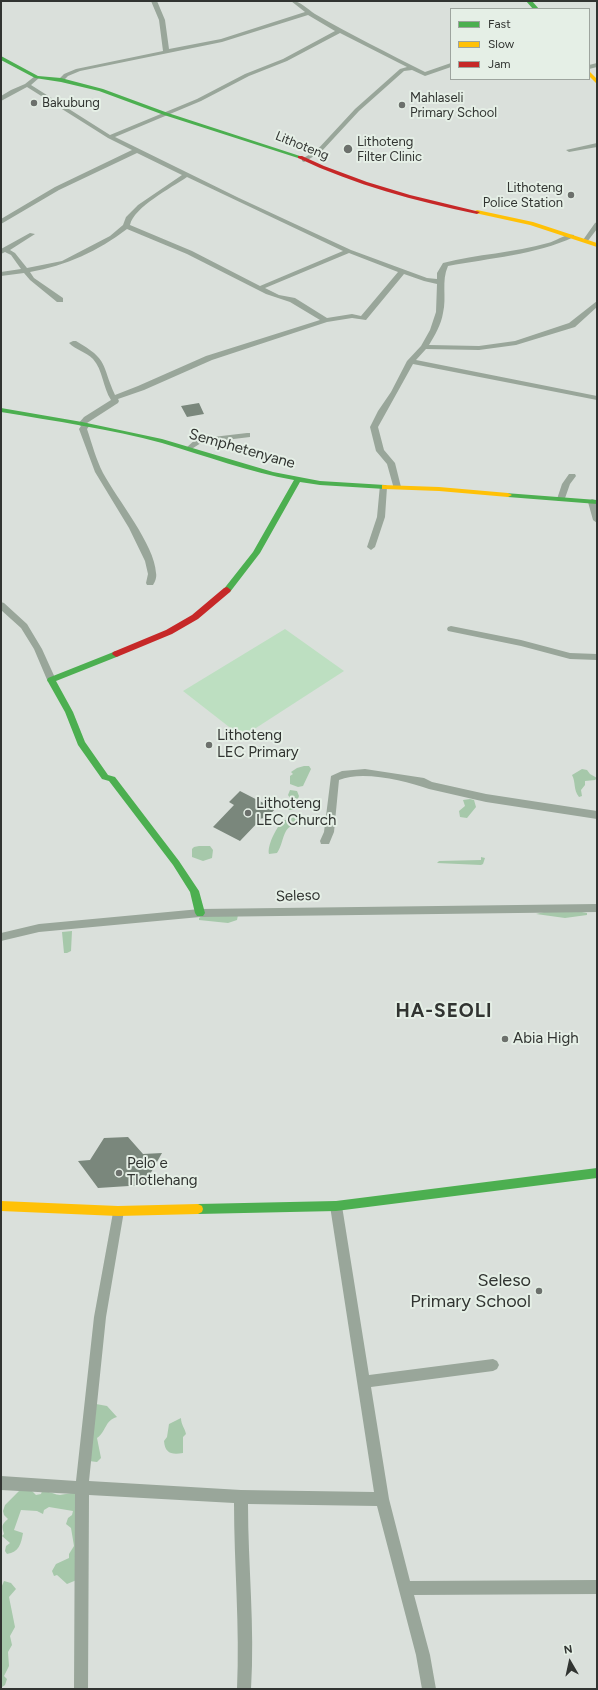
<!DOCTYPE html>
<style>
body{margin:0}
#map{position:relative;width:598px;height:1690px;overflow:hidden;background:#dae0db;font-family:Figtree,sans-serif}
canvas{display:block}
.frame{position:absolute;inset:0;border:2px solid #313431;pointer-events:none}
.legend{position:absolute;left:450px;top:8px;width:140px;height:72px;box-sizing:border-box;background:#e5efe6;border:1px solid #9da49e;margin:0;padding:5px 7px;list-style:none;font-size:12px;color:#313431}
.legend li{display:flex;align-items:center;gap:8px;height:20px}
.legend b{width:20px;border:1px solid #9da49e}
.north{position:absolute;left:550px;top:1642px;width:40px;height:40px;-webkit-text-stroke:3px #e5efe6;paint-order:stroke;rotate:351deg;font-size:11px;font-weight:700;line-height:16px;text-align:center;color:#313431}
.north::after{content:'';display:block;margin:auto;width:14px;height:18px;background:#313431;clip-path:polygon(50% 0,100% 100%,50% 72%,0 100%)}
</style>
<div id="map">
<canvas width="598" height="1690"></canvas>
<div class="frame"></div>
<ul class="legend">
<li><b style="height:5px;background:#4caf50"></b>Fast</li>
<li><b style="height:5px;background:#ffc107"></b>Slow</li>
<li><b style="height:5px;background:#c62828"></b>Jam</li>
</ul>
<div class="north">N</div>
</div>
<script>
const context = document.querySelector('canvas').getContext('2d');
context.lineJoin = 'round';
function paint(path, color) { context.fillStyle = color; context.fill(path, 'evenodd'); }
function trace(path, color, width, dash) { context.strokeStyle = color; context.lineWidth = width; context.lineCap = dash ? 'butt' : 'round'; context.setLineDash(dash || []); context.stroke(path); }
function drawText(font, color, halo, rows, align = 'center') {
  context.font = font + ' Figtree,sans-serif'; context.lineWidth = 4; context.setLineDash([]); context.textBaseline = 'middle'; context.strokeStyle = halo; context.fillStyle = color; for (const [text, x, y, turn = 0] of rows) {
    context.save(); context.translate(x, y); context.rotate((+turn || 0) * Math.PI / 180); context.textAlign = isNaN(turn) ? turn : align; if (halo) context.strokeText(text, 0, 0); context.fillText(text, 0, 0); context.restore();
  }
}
paint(new Path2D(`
 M285 629 344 671 242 737 183 691Z`), '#bddfc1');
paint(new Path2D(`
 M304 766H309L311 769 303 786 298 787 290 784V776L293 774 291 772 297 768Z
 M582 769 587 770 590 774 597 778 595 780 585 781V785L581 790 582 796 579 797C573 790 576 782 572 775Z
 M290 790 297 791 299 796 294 810H289L287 806 290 798 288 795Z
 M470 799 474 800 476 807 467 818 460 817 459 811 465 806 463 800Z
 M296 817 299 820C295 824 289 826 286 831 282 838 282 846 277 853L269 854C267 846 276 828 282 822 286 819 291 818 296 817Z
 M199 846H210L213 850 212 858 203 861 192 857V849L194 847Z
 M481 857 485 858 483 864 481 865 437 863 439 861 481 860Z
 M577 911 587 913V915L565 918 536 914 544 912Z
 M238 915 237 920 228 923 199 920V918L202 916Z
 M72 931 71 951 67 953H64L62 932Z
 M96 1404 107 1406 117 1417C104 1421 107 1431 97 1438L101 1458 97 1462 89 1461Z
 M181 1418C181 1425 185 1428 186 1434L183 1437V1453C171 1455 165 1453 164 1441L167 1437 169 1424Z
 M30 1489 36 1495 41 1494 42 1491C49 1491 56 1495 60 1495 66 1494 70 1493 76 1493L79 1579 67 1584 57 1575 54 1576 52 1571 56 1564 69 1558V1554L74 1546 71 1528 66 1524 68 1518 72 1515 73 1511 49 1507 44 1510 43 1514 37 1511 21 1510 14 1530 23 1533C21 1544 19 1552 7 1554L5 1551 6 1546 10 1543 2 1536 4 1534C2 1526 1 1525 8 1519L4 1515 3 1511 5 1505 19 1491Z
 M4 1581 11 1583 16 1589 9 1597 15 1627 10 1636 12 1645 8 1652 9 1666 4 1676 7 1679 5 1685 2 1687 1 1588Z`), '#a6c8aa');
paint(new Path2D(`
 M199 403 204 414 187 417 181 406Z
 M240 791 275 809 265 820 262 818 240 841 213 827 234 805 229 802Z
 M128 1137 143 1154 162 1153 144 1185 98 1188 78 1161 90 1160 104 1138Z`), '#7a877c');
paint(new Path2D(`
 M151 1H157L165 20 169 49 221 39 305 12 291 1C301 1 307 9 315 14 351 35 388 53 425 72L451 63V67L425 76 412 70 404 71 359 111 321 152 304 162 302 161V159L317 150 355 109 400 69 407 67 340 33 287 61 249 76 201 101 115 137 239 198 351 250 427 278 437 279V273L443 263C477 254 514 253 548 243 556 241 566 233 574 235V237C535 255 490 258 448 266 441 281 447 297 443 313 441 325 435 335 429 345L479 346 515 341 569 323 597 301V307L575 327 516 345 479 350 426 349 416 360 597 396V400L413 364 378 427 384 450 395 463 401 487 400 489H394L387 464 376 451 370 427 378 411 391 392 407 361 421 346 430 330 436 312 437 284 424 281 404 274 366 320 352 318 327 322 212 360 144 390 118 399 119 401 118 403 87 423 90 425 87 429C92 444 96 459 103 473 117 499 155 545 156 573 157 577 155 582 153 585H147L146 583 148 574 145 561 129 528 95 472 79 429 81 426 78 424 84 417 111 400C103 388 103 370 93 359 86 352 76 350 69 343L73 341H76C109 360 101 364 115 395L138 386 206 356 320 320 290 302 266 294 187 254 127 229C98 251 66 266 30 272L34 278 63 298V302H57L30 280 24 273 1 276V272L21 269 11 255 5 252 1 254V249L30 233 35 234 10 250 15 253 27 268 62 261 110 236 123 225 126 217 138 205 182 175 137 153 59 190 1 224V219L55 187 132 150 108 138 27 87 1 101V96L11 90 25 84 35 76H39V78L31 85 110 135 197 99 245 74 283 59 335 31 308 15 222 42 80 71 68 76 63 81H59L58 80 64 74 76 69 163 51 159 20ZM187 177 343 251 260 286 192 251 130 225C134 207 171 188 187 177ZM349 253 398 272 361 316 352 314 327 318 295 298 279 295 265 288Z
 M597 63V67L589 69V65Z
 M597 143V147L569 152 566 150Z
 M597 222V229L587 242H583V240L595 223Z
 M247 433H250V437L201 443 190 450 186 448 196 439Z
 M569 474H575L576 476 570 484 564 501H558L557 499 562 484Z
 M380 485H386L387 487 385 517 375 547 371 550 367 547 377 517Z
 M592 499 595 500 597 505V523L593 520 588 502Z
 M1 602 4 603 27 624 42 649 56 680 54 682H48L34 649 21 628 1 610Z
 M451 626 521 640 570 653 597 654V660L570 659 521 646 448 631 447 629 448 627Z
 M365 769 424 778 432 782 486 794 597 811V819L486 802 429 789C405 781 363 770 339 780L334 832 329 844H321L320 841 324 832 331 776 342 771Z
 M597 904V912L200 917 39 932 1 941V933L39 924 200 909Z
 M336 1201 340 1202 342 1206 369 1375 493 1359 497 1361 499 1365 497 1369 493 1371 371 1387 389 1499 410 1581 597 1580V1594L414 1595 430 1655 436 1689H422L416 1655 377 1506 248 1504C248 1566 255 1627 251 1689H237C240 1627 234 1565 234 1503L89 1495 88 1689H74L75 1494 1 1490V1476L76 1481 94 1317 114 1207 118 1206 122 1207 124 1211 106 1317 89 1481 241 1490 374 1492 330 1206 332 1202Z`), '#99a69a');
paint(new Path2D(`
 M526 1H532L539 9H533Z
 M1 56 38 76 61 78 103 89 168 113 303 157 298 158 164 115 99 91 61 82 35 78 1 60Z
 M1 408 82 422 162 439 273 472 320 481 385 485 389 487 385 489 320 485 300 482 260 553 230 592 227 593 223 590 253 552 294 480C249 472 206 456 162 443 111 429 54 421 1 412Z
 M505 493 597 500V504L508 497 504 495Z
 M116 651 120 654 119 656 56 681 73 712 85 742 108 775 115 777 179 861 199 891 205 913 203 916H197L195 913 190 892 173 865 109 781 102 779 78 745 65 712 47 680 48 678Z
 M597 1168V1178L336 1211 198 1214 194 1212 193 1209 194 1206 198 1204 336 1201Z`), '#4caf50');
paint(new Path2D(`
 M589 71 597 79V84L589 76Z
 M477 210 533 222 597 243V247L530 225 475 213V211Z
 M382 485 439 487 508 493 512 495 508 497 439 491 385 489H382Z
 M1 1201 118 1206 198 1204 202 1206 203 1209 202 1212 198 1214 118 1216 1 1211Z`), '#ffc107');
paint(new Path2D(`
 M298 156H302L324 166 367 182 410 195 480 212 477 214C415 201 355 185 298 158Z
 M227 587 231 590 230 592 198 619 172 634 119 656 116 657 112 654 113 652 166 630 192 615 224 588Z`), '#c62828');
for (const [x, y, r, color] of [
 [34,103,4,"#6c706c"],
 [402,105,4,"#6c706c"],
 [348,149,5,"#6c706c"],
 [571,195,4,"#6c706c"],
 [209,745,4,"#6c706c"],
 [248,813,4,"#6c706c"],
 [505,1039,4,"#6c706c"],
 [119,1173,4,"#6c706c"],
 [539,1291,4,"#6c706c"]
]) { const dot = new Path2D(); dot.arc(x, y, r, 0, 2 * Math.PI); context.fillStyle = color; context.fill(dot); trace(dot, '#e5efe6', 1.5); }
drawText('13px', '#313431', '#e5efe6', [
 ["Mahlaseli",410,98],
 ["Primary School",410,113],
 ["Bakubung",42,103],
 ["Lithoteng",357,142],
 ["Filter Clinic",357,157],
 ["Lithoteng",563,188,"right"],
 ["Police Station",563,203,"right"]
], 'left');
drawText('13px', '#313431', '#e5efe6', [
 ["Lithoteng",302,146,22]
]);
drawText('15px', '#313431', '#e5efe6', [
 ["Semphetenyane",242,449,16],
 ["Seleso",298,896,-2]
]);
drawText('15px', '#313431', '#e5efe6', [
 ["Lithoteng",217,736],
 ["LEC Primary",217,753],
 ["Lithoteng",256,804],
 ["LEC Church",256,821],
 ["Abia High",513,1039],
 ["Pelo e",127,1164],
 ["Tlotlehang",127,1181]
], 'left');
drawText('18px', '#313431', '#e5efe6', [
 ["Seleso",531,1281],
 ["Primary School",531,1302]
], 'right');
context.letterSpacing = '1px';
drawText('bold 19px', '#313431', '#e5efe6', [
 ["HA-SEOLI",444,1011]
]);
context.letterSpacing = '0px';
</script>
